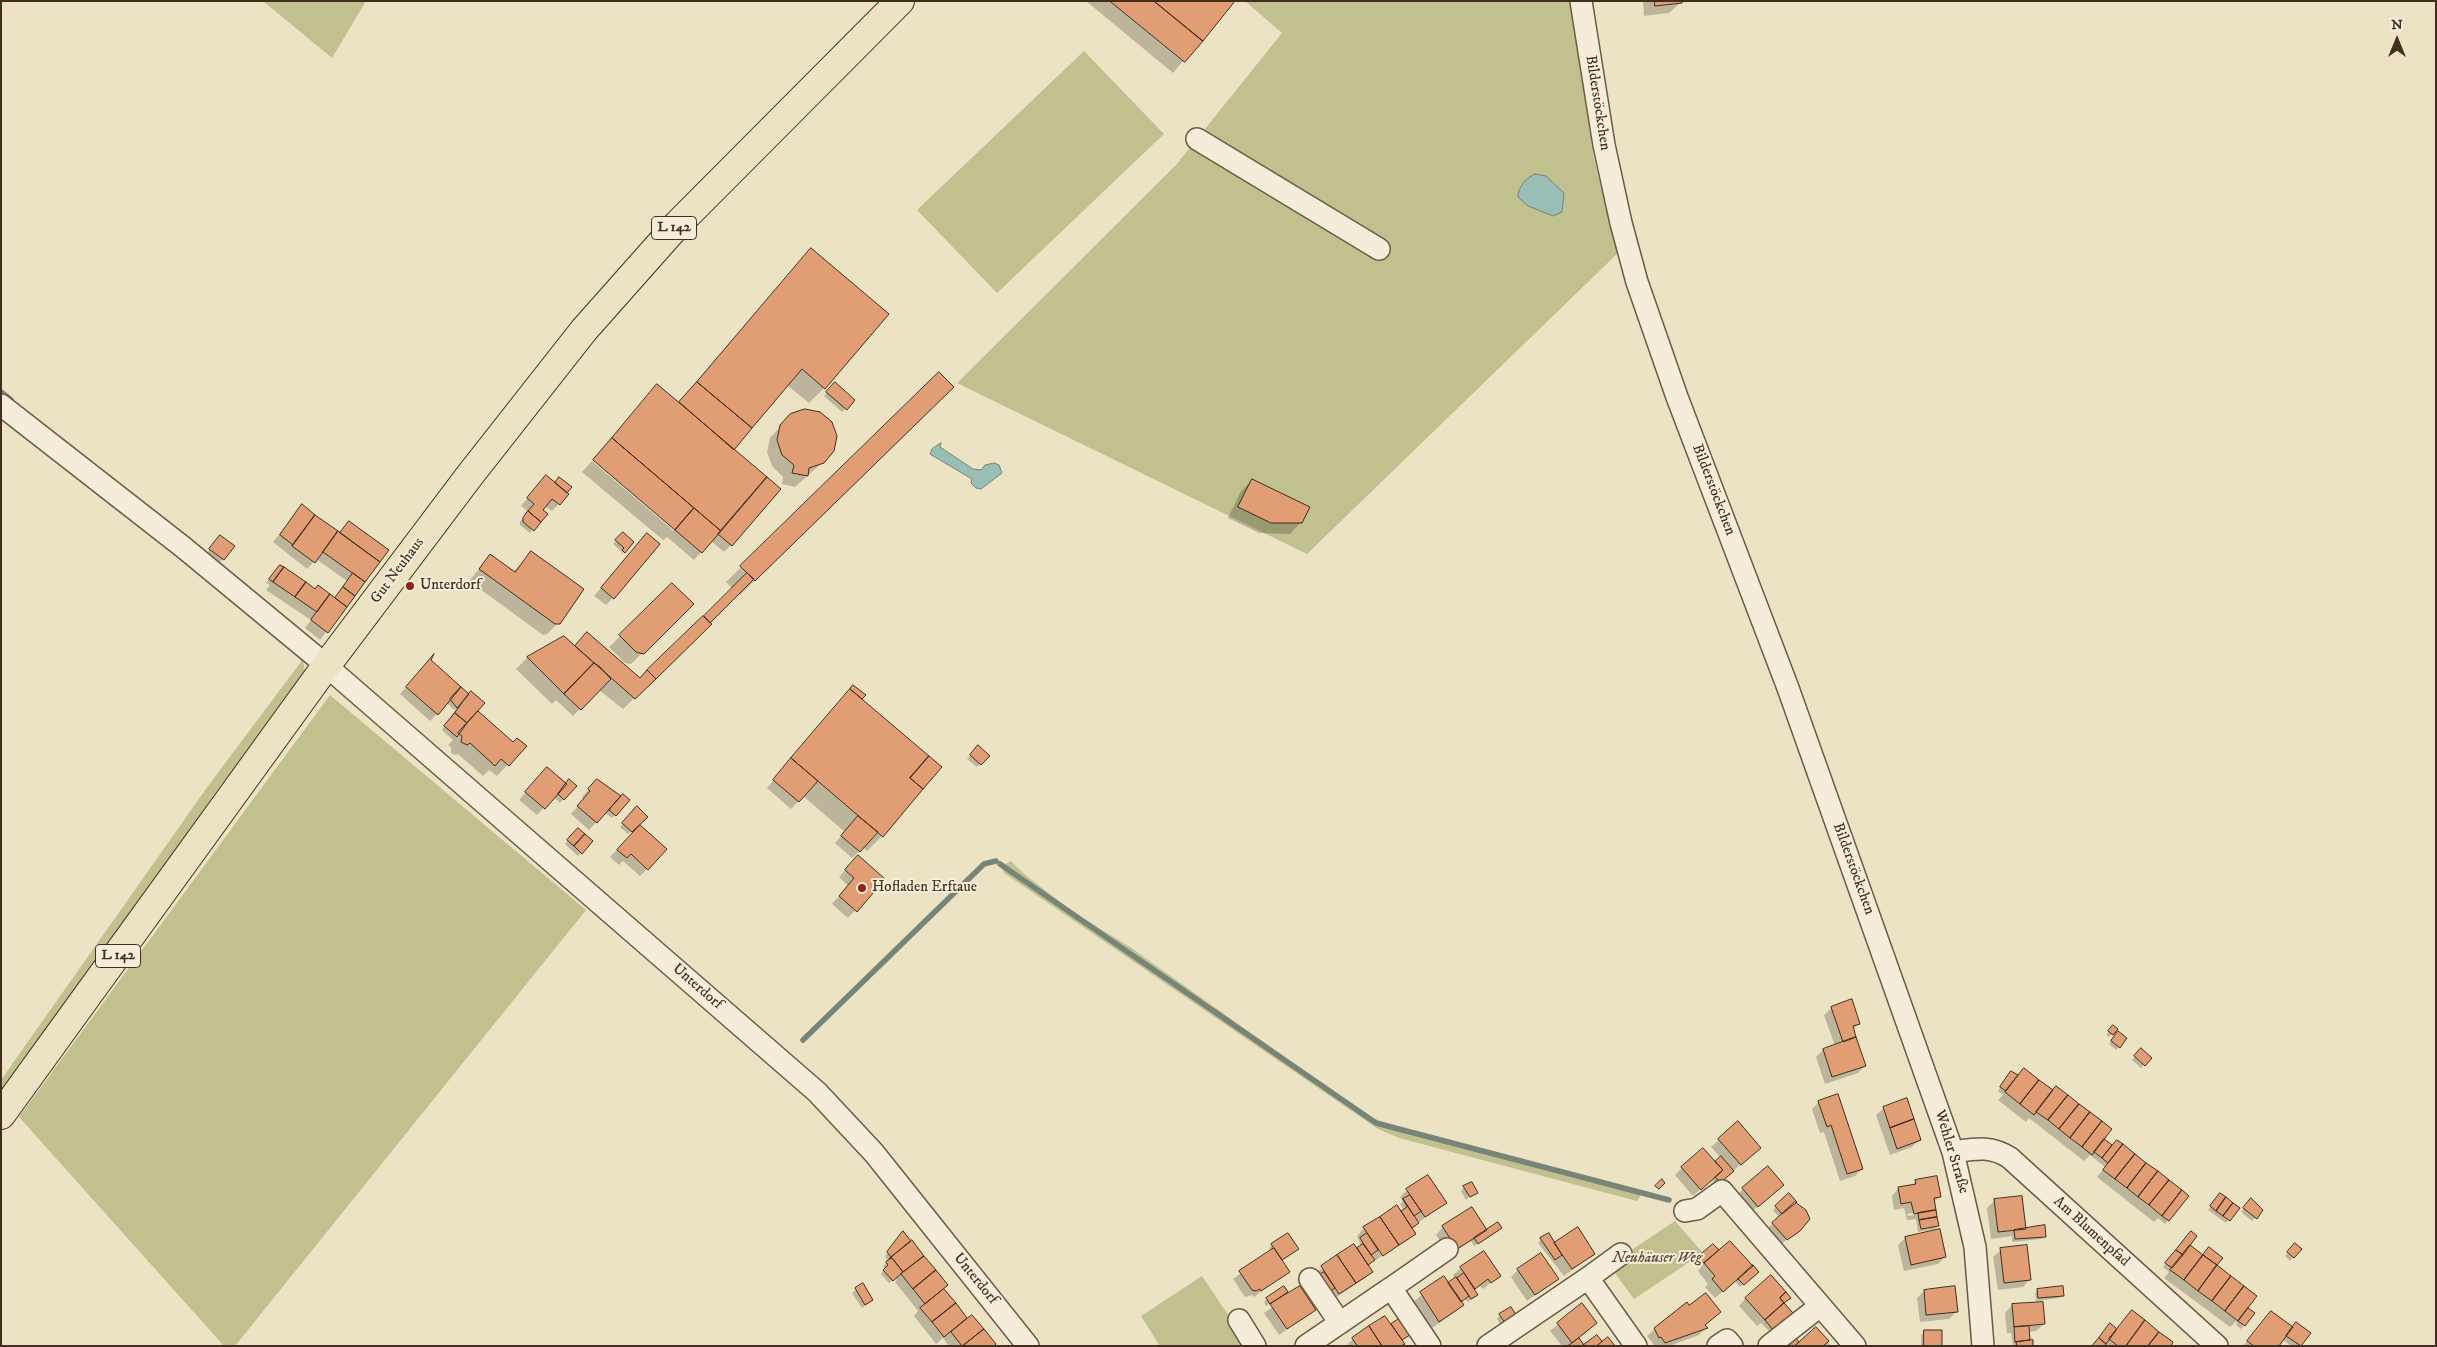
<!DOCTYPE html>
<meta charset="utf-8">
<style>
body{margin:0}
#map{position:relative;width:2437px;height:1347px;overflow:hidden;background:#ece3c4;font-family:"IM FELL DW Pica",serif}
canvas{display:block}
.frame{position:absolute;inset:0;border:2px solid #432d1c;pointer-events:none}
.north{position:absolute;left:2372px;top:15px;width:50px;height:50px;-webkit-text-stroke:4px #f3edd9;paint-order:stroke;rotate:0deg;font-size:14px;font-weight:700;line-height:20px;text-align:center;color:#432d1c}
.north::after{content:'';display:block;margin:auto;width:18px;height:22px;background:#432d1c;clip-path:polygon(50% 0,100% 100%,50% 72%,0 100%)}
</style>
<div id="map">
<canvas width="2437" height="1347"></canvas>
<div class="frame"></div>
<div class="north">N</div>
</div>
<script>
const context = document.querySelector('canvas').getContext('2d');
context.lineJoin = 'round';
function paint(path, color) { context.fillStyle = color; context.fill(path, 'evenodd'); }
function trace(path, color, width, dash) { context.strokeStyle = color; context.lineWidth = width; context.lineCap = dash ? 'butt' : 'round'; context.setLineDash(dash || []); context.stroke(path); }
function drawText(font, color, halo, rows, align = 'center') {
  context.font = font + ' "IM FELL DW Pica",serif'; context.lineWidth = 4; context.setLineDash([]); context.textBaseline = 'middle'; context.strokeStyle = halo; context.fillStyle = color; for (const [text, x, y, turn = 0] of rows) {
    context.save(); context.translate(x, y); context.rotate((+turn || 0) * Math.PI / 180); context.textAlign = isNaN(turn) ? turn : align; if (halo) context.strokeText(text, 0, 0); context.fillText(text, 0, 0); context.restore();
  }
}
paint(new Path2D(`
 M263 1H366L332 58Z
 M1245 1H1570L1594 159 1618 253 1307 554 957 383 1176 165 1282 33Z
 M1084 51 1164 134 997 293 917 210Z
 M303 659 305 672 289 696 213 796 162 873 1 1100V1080L208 786Z
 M330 695 586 910 235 1346H224L19 1117Z
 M1011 861 1023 873 1073 912 1130 947 1362 1112 1380 1121 1402 1128 1643 1192 1637 1201 1399 1138 1378 1129 1004 873 1001 867Z
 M1675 1221 1703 1253 1634 1299 1609 1265Z
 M1202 1276 1249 1346H1160L1141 1316Z`), '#c0c18f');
const water = new Path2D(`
 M1535 174 1546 176 1564 193 1562 212 1553 216 1528 206 1518 197C1518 187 1526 178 1535 174Z
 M941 443 940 447 973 469 981 470 985 465 994 463 999 465 1002 473 981 489 976 488 971 483 972 479 930 454 932 449Z`);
paint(water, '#99beb6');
trace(water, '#778478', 1);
paint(new Path2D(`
 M1086 1H1234L1173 73Z
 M1643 1H1680L1681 2 1669 13 1644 16Z
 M811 249 824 388 809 403 787 385 733 450 731 545 724 552 711 541 694 560 667 537 663 540 582 472 592 461 674 531 675 529 593 459 657 386 678 403Z
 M938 373 952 387 740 595 738 593 708 623 710 624 623 709 599 690 573 716 556 700 552 704 516 669 527 658 564 638 574 647 587 633 640 679 733 589 726 582Z
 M835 384 854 400 842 412 824 396Z
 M791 415 823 462 795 487 782 484 783 477 772 466 767 452 770 438Z
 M1252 480 1301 522 1290 534 1259 533 1228 518 1241 491Z
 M539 484 559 504 552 511 545 506 530 533 520 525V522L527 513 537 518 521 506Z
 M302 506 339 533 349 523 387 550 320 640 305 628 311 620 266 590 270 585 266 583 277 569 334 599 347 581 316 559 307 569 273 542Z
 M623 534 633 542 621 555 622 552 613 544Z
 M217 540 223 559 220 562 207 553Z
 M640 542 613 598 606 605 594 596Z
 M531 553 558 623 547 634 543 635 469 581 491 555 513 572Z
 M672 585 692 604 631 664 625 663 609 647Z
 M423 668 465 699 473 719 513 744 525 746 497 776 489 770 483 776 458 754 455 755 451 753V747L448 745 453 740 442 730 457 707 454 710 447 703 430 721 400 694Z
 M853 687 864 696 860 699 882 836 867 851 863 847 852 858 835 843 845 832 803 796 791 809 767 788Z
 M978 747 988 756 977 767 967 759Z
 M540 776 575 786 560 803 554 797 537 815 519 800Z
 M597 780 621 798 628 800 612 818 605 813 589 830 571 814 584 799 582 797Z
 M637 808 646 817 628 834 620 827Z
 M640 826 647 869 640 876 623 861 619 865 610 857Z
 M575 832 581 853 578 856 565 844Z
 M851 864 884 879 848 918 832 904 848 886 839 877Z
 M1832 1008 1858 1024 1853 1030 1865 1066 1858 1073 1825 1084 1816 1057 1823 1050 1835 1046 1824 1015Z
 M2110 1030 2112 1034 2109 1037 2106 1035Z
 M2115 1036 2119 1047 2116 1050 2109 1044Z
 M2141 1050 2150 1058 2141 1068 2132 1060Z
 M2024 1070 2099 1143 2104 1141 2112 1147 2117 1141 2187 1196 2165 1224 2158 1218 2154 1222 2097 1177 2105 1167 2090 1155 2084 1161 2029 1118 2026 1122 1998 1100 2003 1095 1998 1091 2008 1076 2012 1072 2017 1076Z
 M1819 1102 1862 1169 1855 1176 1840 1181 1824 1132 1820 1133 1812 1109Z
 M1884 1108 1919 1140 1912 1147 1890 1155 1876 1115Z
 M1738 1123 1752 1155 1716 1185 1711 1179 1693 1196 1675 1175 1682 1168 1715 1163 1721 1158 1711 1147Z
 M1916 1181 1940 1196 1933 1203 1938 1225 1934 1229 1918 1232 1916 1219 1907 1220 1904 1208 1894 1210 1892 1196 1899 1188 1911 1186ZM1928 1210V1212L1908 1216 1907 1214Z
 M1464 1187 1476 1192 1466 1200 1461 1191Z
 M1743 1189 1775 1192 1750 1213 1736 1196Z
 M1407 1190 1445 1203 1411 1228 1414 1234 1407 1241 1367 1265 1371 1272 1364 1279 1332 1300 1314 1274 1353 1246 1356 1250 1361 1247 1357 1236 1364 1228 1404 1210 1400 1204 1403 1201 1400 1197Z
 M1789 1195 1799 1230 1779 1246 1765 1231 1779 1217 1773 1210Z
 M2217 1198 2238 1208 2226 1223 2208 1210Z
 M1995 1200 2025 1230 2045 1236 2041 1239 2012 1242V1236L1991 1239 1987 1208Z
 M2248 1203 2262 1210 2252 1221 2241 1212Z
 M1443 1227 1486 1231H1498L1474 1246 1471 1241 1450 1255 1436 1235Z
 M900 1236 912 1242 946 1285 942 1289 967 1320 972 1316 994 1344 992 1346H949L943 1338 936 1344 914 1316 918 1311 895 1282 897 1280 895 1278 889 1283 881 1274 885 1269 883 1266 892 1258 887 1260 885 1256Z
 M2187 1236 2185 1250 2215 1266 2247 1308 2253 1313 2241 1329 2236 1325 2238 1320 2230 1327 2164 1278 2169 1272 2163 1267Z
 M1905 1238 1945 1257 1938 1264 1904 1271 1898 1245Z
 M1541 1239 1554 1244 1594 1254 1564 1276 1538 1243Z
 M1272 1245 1297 1249 1281 1261 1288 1272 1254 1297 1252 1295 1245 1297 1233 1279 1271 1251 1269 1248Z
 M2292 1248 2300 1249 2290 1261 2285 1256Z
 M2001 1250 2030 1279 2023 1287 1998 1290 1993 1257Z
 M1712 1255 1714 1257 1754 1275 1740 1287 1735 1281 1715 1298 1705 1287 1708 1284 1698 1271 1701 1267 1696 1261 1699 1258Z
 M1461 1268 1499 1276 1483 1289 1480 1286 1474 1290 1477 1295 1474 1298 1468 1302 1465 1299 1460 1302 1462 1305 1455 1312 1432 1328 1414 1301 1444 1279 1448 1285 1456 1279 1453 1275Z
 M1518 1270 1557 1279 1527 1301 1511 1277Z
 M862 1285 872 1300 862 1308 852 1293Z
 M1299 1288 1314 1310 1279 1335 1264 1313Z
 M2038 1290 2063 1295 2059 1298 2036 1301 2035 1293Z
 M1924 1291 1956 1312 1949 1319 1920 1322 1917 1298Z
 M1283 1295 1266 1306 1264 1302 1267 1299Z
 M1746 1298 1783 1303 1788 1317 1770 1332 1761 1323 1757 1326 1739 1306Z
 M1582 1305 1596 1323 1578 1339 1583 1346H1562L1550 1331Z
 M2012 1305 2044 1324 2036 1331 2029 1332 2032 1346H2013L2011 1333H2007L2005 1313Z
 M2132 1312 2169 1346H2093L2107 1328 2116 1330Z
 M2271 1312 2292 1328 2309 1333 2299 1346H2291L2282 1339 2277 1346H2243Z
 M1500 1315 1512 1319 1501 1326 1497 1319Z
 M1392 1325 1411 1333 1401 1341V1346H1346L1353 1339Z
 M1704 1325 1706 1328 1699 1335 1669 1346H1655L1647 1336 1655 1329Z
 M1816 1329 1831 1346H1797Z
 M1924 1332 1940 1346H1921V1335Z`), '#0003');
trace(new Path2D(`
 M1 392 11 400
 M1000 864 1376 1123 1669 1200
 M803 1040 984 864 996 861`), '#778478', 5.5);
const building = new Path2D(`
 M1110 1H1154L1203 41 1185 62Z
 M1154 1H1235L1203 41Z
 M1655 1H1682V3L1655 6Z
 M811 248 889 314 825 389 802 369 752 428 697 382Z
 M939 372 954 387 755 581 740 566Z
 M697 382 752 428 734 450 679 402Z
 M835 382 855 400 847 410 826 392Z
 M657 384 767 477 721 531 612 438Z
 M805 409 820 412 832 422 837 436 834 451 824 463 809 468 808 476 792 473 794 465 782 455 777 440 780 425 790 414Z
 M612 438 694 508 675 530 593 460Z
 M546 475 569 494 560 505 552 499 543 510 548 514 541 522 528 511 534 504 527 498Z
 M559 477 572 487 567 493 555 483Z
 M767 477 781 489 732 546 718 534Z
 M1252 479 1310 507 1302 523H1271L1238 507Z
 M302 504 315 515 293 545 280 535Z
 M694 508 721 531 702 553 675 530Z
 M528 511 541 522 534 531 523 522V518Z
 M315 515 338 531 315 563 292 546Z
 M349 521 389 550 380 562 340 533Z
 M338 531 380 562 365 582 323 552Z
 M623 532 634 542 625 553 622 550 624 548 615 540Z
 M647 533 660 544 614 599 601 588Z
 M220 535 235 546 224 560 209 549Z
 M531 551 584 589 560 624H555L479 569 490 554 515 572Z
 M280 565 284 567 273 582 269 579Z
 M284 567 306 582 295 597 273 582Z
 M353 573 365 582 355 596 343 587Z
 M747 573 754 579 710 623 704 616Z
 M306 582 315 589 318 585 330 594 317 612 295 597Z
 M672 583 694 604 644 654 636 652 619 635Z
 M343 587 355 596 347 607 335 598Z
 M330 594 347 607 328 633 311 620Z
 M703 616 712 624 656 679 647 670Z
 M587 632 640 678 647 670 656 679 635 699 575 646Z
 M564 636 594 663 564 694 527 657Z
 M434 654 431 660 461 687 438 715 406 687Z
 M594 663 599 666 611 679 581 710 564 694Z
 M853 685 866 695 862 699 850 689Z
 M461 687 469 694 457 708 450 699Z
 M850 689 929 756 910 778 923 789 883 837 791 758Z
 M471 691 485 703 467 723 455 713Z
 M478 711 513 742 517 738 527 746 509 766 501 759 495 766 470 743 467 745 461 742 462 736 458 733Z
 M455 713 467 723 457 737 444 726Z
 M978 745 990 756 981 765 970 755Z
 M929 756 942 767 923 789 910 778Z
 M791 758 818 781 799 802 773 780Z
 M547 767 567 784 545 809 525 792Z
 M569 779 577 786 564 800 558 794Z
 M597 779 621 796 597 823 577 806 590 791 588 789Z
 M623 794 630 800 616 816 609 810Z
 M637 806 648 817 632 832 622 823Z
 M858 816 878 832 860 852 841 836Z
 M640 825 667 849 648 870 631 854 627 858 617 850Z
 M578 828 585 834 574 846 567 840Z
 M585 834 593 841 582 854 574 846Z
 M858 855 885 879 857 912 839 896 854 878 845 870Z
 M1852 999 1860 1024 1853 1026 1856 1037 1843 1042 1831 1007Z
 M2113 1025 2118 1029 2113 1035 2108 1031Z
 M2118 1031 2127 1038 2120 1048 2111 1041Z
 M1856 1037 1866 1066 1832 1077 1823 1049Z
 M2141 1048 2152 1058 2145 1066 2134 1056Z
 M2024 1068 2039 1080 2020 1104 2005 1092Z
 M2011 1071 2018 1075 2006 1091 2000 1087Z
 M2039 1080 2053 1090 2034 1115 2020 1104Z
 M2056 1086 2068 1095 2048 1120 2036 1112Z
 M1838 1094 1863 1169 1847 1174 1831 1125 1827 1127 1818 1101Z
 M2068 1095 2079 1104 2059 1129 2048 1120Z
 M1907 1098 1914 1119 1890 1128 1883 1107Z
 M2079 1104 2090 1112 2070 1138 2059 1129Z
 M2090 1112 2102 1121 2082 1147 2070 1138Z
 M1914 1119 1921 1140 1897 1149 1890 1128Z
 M1738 1121 1761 1148 1741 1165 1718 1139Z
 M2102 1121 2112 1129 2092 1155 2082 1147Z
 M2104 1139 2112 1145 2102 1158 2094 1152Z
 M2117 1140 2123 1144 2108 1163 2102 1158Z
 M2123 1144 2135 1154 2115 1179 2103 1170Z
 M1703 1148 1723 1170 1701 1190 1681 1167Z
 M2135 1154 2146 1163 2127 1188 2115 1179Z
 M1721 1156 1734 1171 1720 1183 1715 1177 1723 1170 1715 1162Z
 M2146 1163 2158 1171 2138 1197 2127 1188Z
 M1768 1166 1784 1185 1758 1207 1742 1188Z
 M2158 1171 2169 1180 2149 1205 2138 1197Z
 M1428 1175 1447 1203 1425 1217 1406 1189Z
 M1937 1176 1941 1197 1934 1198 1936 1210 1914 1214 1911 1202 1901 1204 1898 1187 1916 1184 1915 1180Z
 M1662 1179 1665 1183 1659 1189 1655 1186Z
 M2169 1180 2182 1190 2162 1216 2149 1205Z
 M1472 1182 1478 1193 1470 1197 1463 1186Z
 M2182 1190 2189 1196 2169 1221 2162 1216Z
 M1789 1193 1797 1202 1782 1214 1775 1206Z
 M2220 1193 2226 1197 2216 1211 2210 1206Z
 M1410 1195 1421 1211 1414 1216 1403 1199Z
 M2022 1196 2026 1229 1998 1232 1994 1199Z
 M2226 1197 2233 1203 2223 1216 2216 1211Z
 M2251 1198 2263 1210 2257 1219 2243 1208Z
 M1403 1199 1419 1223 1412 1228 1401 1211 1407 1207Z
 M1795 1202 1806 1210 1810 1219 1800 1231 1787 1240 1772 1223Z
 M2233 1203 2240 1208 2230 1221 2223 1216Z
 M1397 1205 1416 1234 1399 1245 1380 1217Z
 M1472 1207 1487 1230 1457 1249 1442 1226Z
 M1936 1210 1937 1217 1919 1220 1918 1213Z
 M1380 1217 1399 1245 1383 1256 1363 1227Z
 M1937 1217 1939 1226 1921 1229 1919 1220Z
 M1498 1222 1502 1228 1478 1244 1474 1238Z
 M2045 1225 2046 1237 2015 1239 2014 1230Z
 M1578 1227 1595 1254 1572 1269 1554 1243Z
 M1940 1229 1946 1257 1911 1265 1905 1237Z
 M903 1231 911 1241 891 1257 887 1252Z
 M2191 1231 2197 1236 2183 1255 2176 1250Z
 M1288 1233 1299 1249 1282 1260 1271 1244Z
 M1367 1233 1378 1250 1371 1255 1360 1238Z
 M1549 1233 1562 1255 1555 1260 1540 1238Z
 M912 1240 924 1256 903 1272 892 1258 889 1259Z
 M1730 1241 1753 1266 1723 1292 1712 1279 1715 1276 1704 1263Z
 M2295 1243 2302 1249 2294 1258 2287 1252Z
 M1354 1244 1373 1272 1356 1283 1337 1255Z
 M1363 1244 1375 1260 1368 1265 1357 1248Z
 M1713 1244 1719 1250 1704 1263 1698 1257Z
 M2027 1245 2031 1280 2004 1283 2000 1248Z
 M2190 1245 2203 1255 2184 1280 2170 1270Z
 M2209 1247 2223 1258 2217 1265 2203 1255Z
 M1274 1248 1290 1272 1261 1291 1260 1289 1256 1291 1252 1290 1239 1271Z
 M2176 1250 2183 1255 2172 1268 2165 1263Z
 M1484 1251 1501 1276 1491 1283 1488 1279 1475 1289 1460 1267Z
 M1541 1253 1559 1279 1535 1295 1517 1269Z
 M1337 1255 1356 1283 1339 1294 1321 1266Z
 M2203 1255 2217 1265 2198 1291 2184 1280Z
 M924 1256 936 1270 913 1289 901 1274Z
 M892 1258 903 1272 893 1281 883 1270 888 1265 886 1262Z
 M1753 1265 1759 1272 1744 1285 1738 1279Z
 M2217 1265 2231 1276 2212 1301 2198 1291Z
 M936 1270 948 1285 925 1304 913 1289Z
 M1324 1272 1335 1288 1328 1293 1317 1276Z
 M1464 1273 1478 1295 1471 1299 1457 1278Z
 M1771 1275 1786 1292 1780 1298 1784 1303 1765 1320 1745 1298Z
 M1444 1276 1464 1305 1439 1322 1420 1292Z
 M2231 1276 2244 1286 2225 1311 2212 1301Z
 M1456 1277 1469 1296 1461 1302 1448 1283Z
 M863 1283 873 1300 865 1305 855 1288Z
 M1284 1286 1288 1292 1270 1304 1266 1298Z
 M1300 1286 1316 1310 1287 1329 1270 1304Z
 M1955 1286 1958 1312 1926 1315 1924 1290Z
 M2063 1286 2064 1296 2038 1298 2037 1289Z
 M2244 1286 2257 1296 2238 1321 2225 1311Z
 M944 1289 956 1303 932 1322 920 1308Z
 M1786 1292 1791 1298 1784 1303 1780 1298Z
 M1706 1293 1721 1312 1705 1325 1708 1328 1665 1343 1661 1337 1659 1338 1654 1328 1687 1302 1689 1305Z
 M2043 1302 2045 1324 2014 1327 2012 1304Z
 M956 1303 967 1318 944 1337 932 1322Z
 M1582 1303 1597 1323 1572 1343 1557 1323Z
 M1784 1303 1793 1313 1773 1330 1765 1320Z
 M1511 1307 1517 1316 1505 1323 1499 1314Z
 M2248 1308 2255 1313 2245 1326 2238 1321Z
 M2132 1310 2145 1320 2126 1346H2118L2109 1339Z
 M2271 1311 2293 1327 2279 1346H2254L2247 1341Z
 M972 1315 984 1329 962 1346 951 1332Z
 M1385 1316 1405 1344 1401 1346H1382L1369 1326Z
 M1402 1317 1413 1333 1402 1340 1391 1324Z
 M2145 1320 2159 1332 2148 1346H2126Z
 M2296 1322 2311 1333 2301 1346 2286 1336Z
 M2110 1323 2117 1329 2106 1344 2099 1338Z
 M1369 1326 1382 1346H1358L1356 1344 1352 1338Z
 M2029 1326 2030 1340 2015 1342 2014 1327Z
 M1816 1327 1829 1341 1823 1346H1795Z
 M984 1329 996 1344 994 1346H963Z
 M1924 1330H1942V1346H1924Z
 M2159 1332 2173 1342 2171 1346H2148Z
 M1597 1335 1602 1341 1597 1346H1582Z
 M1794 1336 1799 1342 1795 1346H1782Z
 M1608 1337 1615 1346H1597Z
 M1579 1338 1584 1345 1582 1346H1568Z
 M2099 1338 2106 1344 2105 1346H2092Z
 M2033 1340V1346H2017L2016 1342Z`);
paint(building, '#e19e75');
trace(building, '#432d1c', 1);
const minor = new Path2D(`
 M1581 1 1604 145 1621 223 1637 282 1677 397 1788 688 1953 1152 1975 1247 1983 1346
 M1197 139 1379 249
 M1 405 183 547 315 656 817 1092 874 1153 1028 1346
 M1953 1152C1974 1149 1991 1145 2010 1158L2217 1346
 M1685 1211 1697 1209 1722 1191 1855 1346
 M1588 1278 1621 1254
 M1310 1279 1340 1323
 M1391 1288 1447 1249
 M1239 1320 1255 1346
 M1306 1346 1391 1288 1430 1346
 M1488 1346 1588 1278 1636 1346
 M1718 1346 1727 1340 1732 1346
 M1769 1346 1820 1306`);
const primary = new Path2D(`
 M1 1115 326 666 470 475 584 330 678 224 900 1`);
trace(minor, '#6d5a46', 24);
trace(primary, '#432d1c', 30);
trace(minor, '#f3edd9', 21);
trace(primary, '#ece3c4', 28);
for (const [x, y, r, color] of [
 [410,586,5,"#8f2418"],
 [862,888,5,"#8f2418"]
]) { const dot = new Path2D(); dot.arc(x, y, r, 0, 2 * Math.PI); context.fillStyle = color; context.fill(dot); trace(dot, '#f3edd9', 2); }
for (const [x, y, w] of [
 [674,228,45],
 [118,956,45]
]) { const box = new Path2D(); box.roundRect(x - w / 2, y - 11.5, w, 23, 4); context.fillStyle = '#f3edd9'; context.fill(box); trace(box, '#432d1c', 1); }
drawText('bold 14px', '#432d1c', null, [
 ["L 142",674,228],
 ["L 142",118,956]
]);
drawText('15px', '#432d1c', '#f3edd9', [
 ["Bilderstöckchen",1597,103,81],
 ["Bilderstöckchen",1713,490,69],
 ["Gut Neuhaus",398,571,-53],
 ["Bilderstöckchen",1853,869,70],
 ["Unterdorf",697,987,41],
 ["Wehler Straße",1951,1152,73],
 ["Am Blumenpfad",2091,1232,42],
 ["Unterdorf",975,1279,51]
]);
drawText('15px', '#432d1c', '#f3edd9', [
 ["Unterdorf",420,586],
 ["Hofladen Erftaue",872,888]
], 'left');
drawText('italic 15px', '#5c4b33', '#f3edd9', [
 ["Neuhäuser Weg",1657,1259]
]);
</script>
